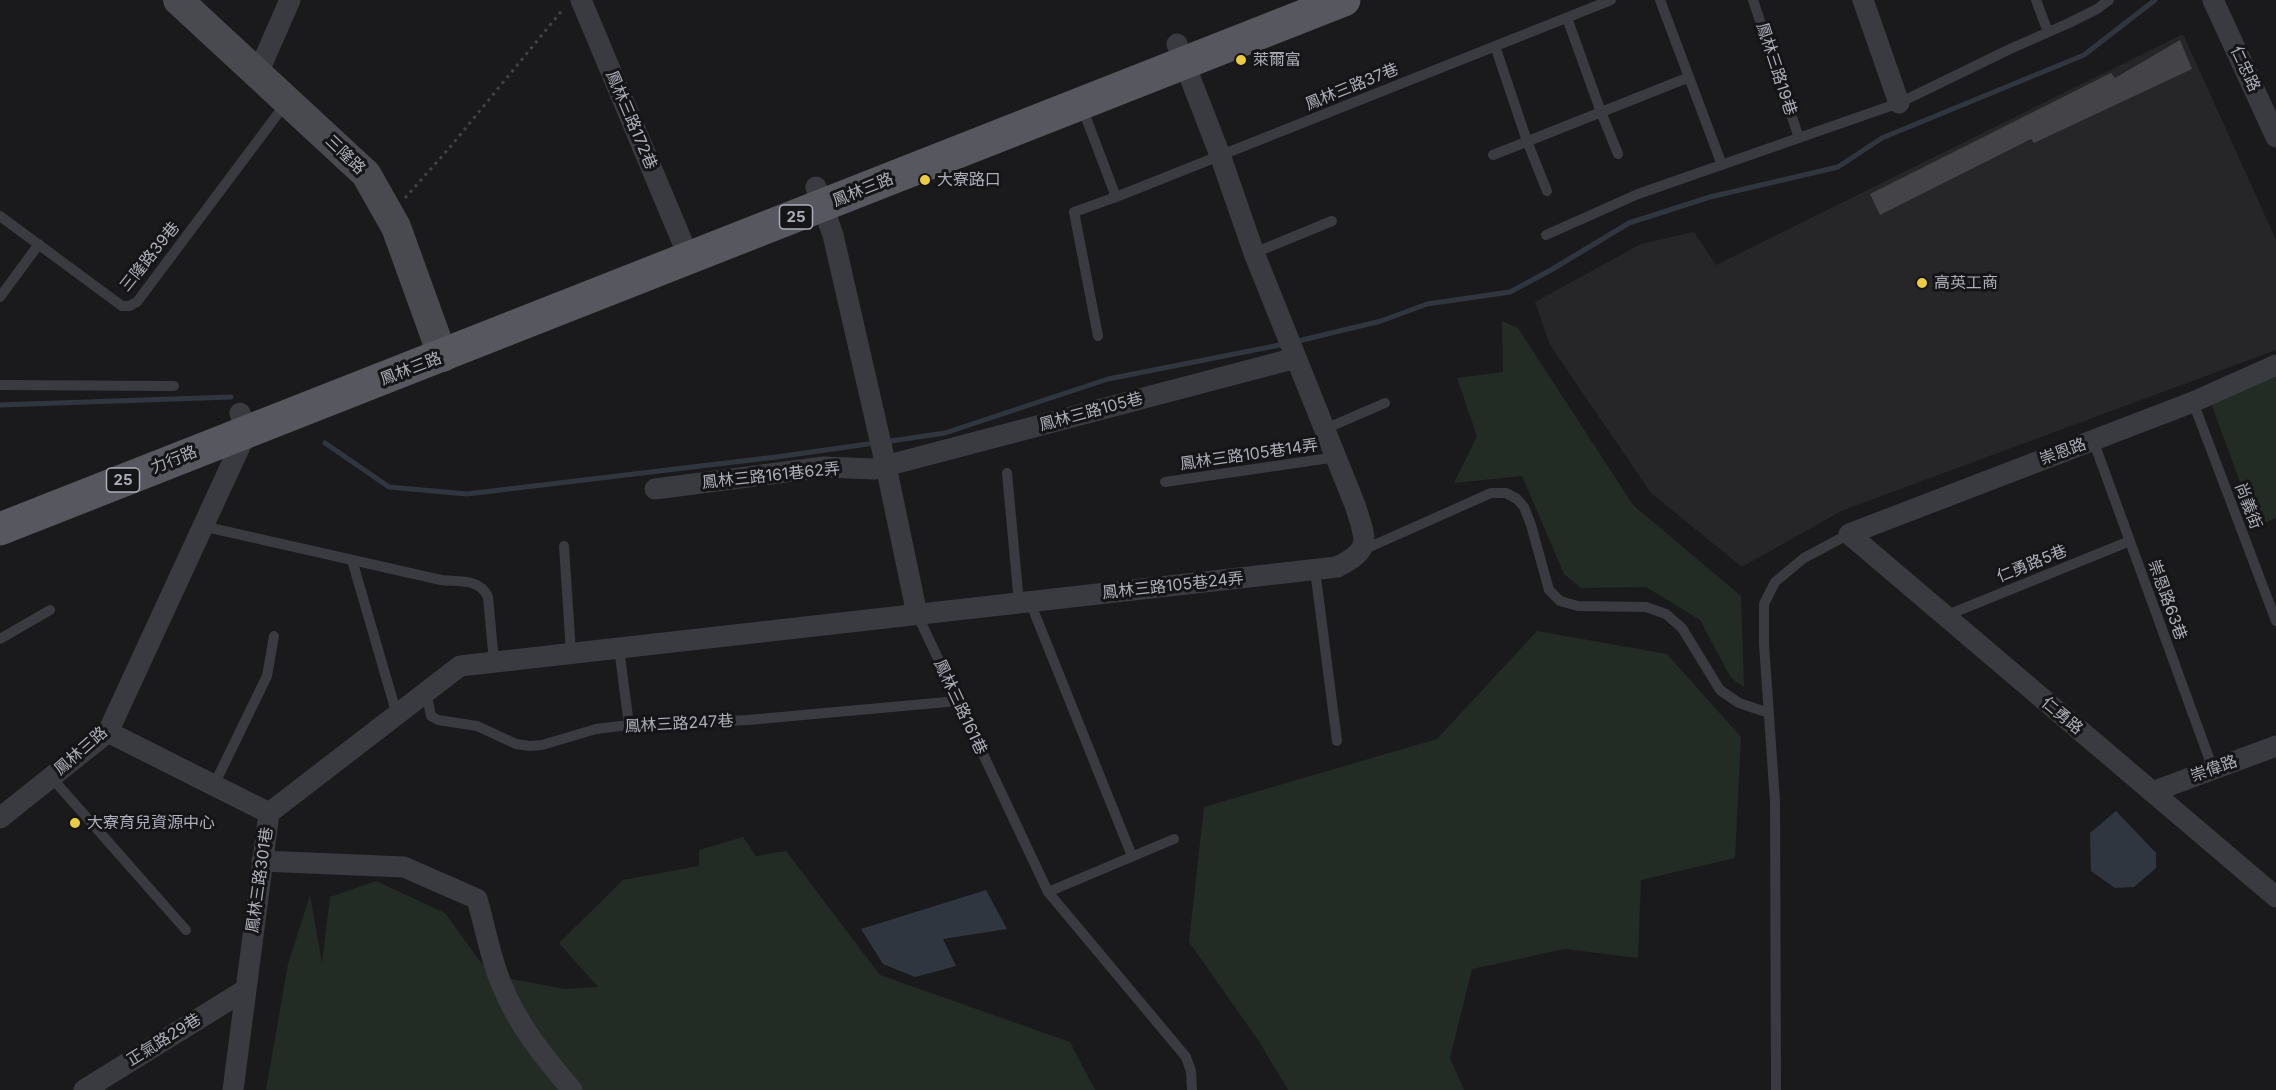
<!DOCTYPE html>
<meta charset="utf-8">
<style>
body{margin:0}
canvas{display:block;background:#1a191b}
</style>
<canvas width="2276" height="1090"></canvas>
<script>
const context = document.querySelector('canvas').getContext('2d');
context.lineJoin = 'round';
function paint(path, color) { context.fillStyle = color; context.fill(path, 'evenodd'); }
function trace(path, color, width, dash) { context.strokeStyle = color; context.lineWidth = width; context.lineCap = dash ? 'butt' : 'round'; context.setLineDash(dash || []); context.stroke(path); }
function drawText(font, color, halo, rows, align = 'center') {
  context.font = font + ' Inter,"Noto Sans TC",sans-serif'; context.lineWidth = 6; context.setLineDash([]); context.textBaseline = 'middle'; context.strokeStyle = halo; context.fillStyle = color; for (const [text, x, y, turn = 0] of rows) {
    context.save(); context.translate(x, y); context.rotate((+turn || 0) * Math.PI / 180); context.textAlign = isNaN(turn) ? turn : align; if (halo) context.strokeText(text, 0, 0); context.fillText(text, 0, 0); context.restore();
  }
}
paint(new Path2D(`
 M2183 34 2276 240V350L1841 511 1742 567 1651 493 1550 345 1535 302 1641 244 1694 232 1716 265Z`), '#262528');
paint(new Path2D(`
 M1502 321 1518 328 1633 505 1741 596 1744 687 1731 678 1700 620 1646 587 1581 588 1564 574 1522 476 1454 483 1477 436 1457 378 1503 372Z
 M2276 371V518L2256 526 2210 400Z
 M1537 631 1667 654 1741 737 1735 858 1641 880 1638 958 1565 949 1472 969 1450 1058 1464 1090H1288L1258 1040 1189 942 1204 807 1437 739Z
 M743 837 756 856 786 851 880 975 1070 1042 1095 1090H266L288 964 310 895 322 963 330 897 376 881 445 913 490 975 565 989 598 987 559 943 623 880 699 866V850Z`), '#232b25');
paint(new Path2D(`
 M2116 811 2156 853V868L2134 887 2115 888 2091 871 2090 833Z
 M986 890 1007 929 943 939 956 966 915 977 883 964 861 929Z`), '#30363f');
trace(new Path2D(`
 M1294 342 1381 321 1427 304 1510 292 1551 270 1629 223 1710 197 1838 167 1882 138 2084 55 2155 0
 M0 405 231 397
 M884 442 945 433 1108 379 1285 344
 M325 443 389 487 467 494 776 457 875 443`), '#30363f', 5);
paint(new Path2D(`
 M2180 40 2192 69 2034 143 2031 139 1880 215 1870 194 2111 73 2115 78Z`), '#444448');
trace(new Path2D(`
 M405 198 451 146 564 8`), '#414147', 3, [3, 4.5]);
trace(new Path2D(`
 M1660 0 1722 165
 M1753 0 1799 138
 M2036 0 2048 32
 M1567 18 1601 112 1618 154
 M1495 46 1527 141 1547 191
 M1082 107 1116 197
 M1493 155 1687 78
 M0 216 122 306H129L137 302 286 103
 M1546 235 1638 194 1899 103 2010 49 2069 23 2097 9 2109 0
 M1254 253 1332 221
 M0 297 39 244
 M1098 336 1074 212 1116 197 1611 0
 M0 385 174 386
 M2193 402 2276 621
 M1325 429 1385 403
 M2093 440 2213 769
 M1007 473 1019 603
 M1165 482 1337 457
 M202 526 441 580C458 582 480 578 488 597L494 662
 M564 546 571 653
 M1363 550 1491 493H1506L1517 499 1524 507 1531 525 1549 590 1560 601 1578 606 1646 607 1666 614 1682 628 1720 690 1739 703 1769 713
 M352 560 397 715
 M1315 570 1337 741
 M1030 602 1132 856
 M917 614 1048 892 1186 1057 1191 1071 1192 1090
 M1945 616 2130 541
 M0 639 50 610
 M619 648 629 725
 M426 692 431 716 438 720 477 726 516 744 530 746 542 745 596 729 629 725 748 720 958 701
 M51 777 186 930
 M214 785 267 676 274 636
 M1048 892 1174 839
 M1776 1090 1775 802 1764 644V604L1775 582 1804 558 1849 534`), '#3a3b40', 10);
trace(new Path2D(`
 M581 0 682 241
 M1863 0 1899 103
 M2213 0 2276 137
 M258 73 290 0
 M816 187 833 235 886 466 917 614
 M2276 365 2193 402 1849 534 2276 897
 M655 489 824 467 874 469 1296 358
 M108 732 269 813 233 1090
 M2152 792 2276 746
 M269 813 460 666 1337 567C1373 549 1366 540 1355 505L1254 253 1220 155 1177 44
 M0 818 108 732 247 431 240 413
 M262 861 404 867 477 899C485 926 490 957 501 983 517 1024 544 1057 572 1090
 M84 1090 245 990`), '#3a3b40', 21);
trace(new Path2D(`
 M178 0 366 174 396 227 443 357`), '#494950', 30);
trace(new Path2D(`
 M0 529C448 353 897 179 1344 0`), '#57575f', 33);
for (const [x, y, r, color] of [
 [1241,60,6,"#ebcc42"],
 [925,180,6,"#ebcc42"],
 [1922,283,6,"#ebcc42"],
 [75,823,6,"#ebcc42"]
]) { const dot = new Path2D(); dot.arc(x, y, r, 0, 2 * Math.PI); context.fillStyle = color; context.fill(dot); trace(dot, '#151416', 2); }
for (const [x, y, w] of [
 [796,217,33],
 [123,480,33]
]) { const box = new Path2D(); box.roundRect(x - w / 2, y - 12, w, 24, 4.5); context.fillStyle = '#151416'; context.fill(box); trace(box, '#acafba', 1.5); }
drawText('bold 15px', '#acafba', null, [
 ["25",796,217],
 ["25",123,480]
]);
drawText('16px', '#acafba', '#151416', [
 ["萊爾富",1253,60],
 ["大寮路口",937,180],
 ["高英工商",1934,283],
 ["大寮育兒資源中心",87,823]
], 'left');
drawText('16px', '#acafba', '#151416', [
 ["鳳林三路19巷",1776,69,72],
 ["仁忠路",2245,69,65],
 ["鳳林三路37巷",1352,87,-22],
 ["鳳林三路172巷",631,120,67],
 ["三隆路",345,155,44],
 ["鳳林三路",863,190,-22],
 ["三隆路39巷",150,257,-51],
 ["鳳林三路",411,369,-21],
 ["鳳林三路105巷",1091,412,-15],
 ["崇恩路",2063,452,-21],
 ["鳳林三路105巷14弄",1249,455,-8],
 ["力行路",174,460,-22],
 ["鳳林三路161巷62弄",771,476,-6],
 ["尚義街",2248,506,69],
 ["仁勇路5巷",2032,564,-22],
 ["鳳林三路105巷24弄",1173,586,-6],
 ["崇恩路63巷",2167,600,70],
 ["鳳林三路161巷",960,707,65],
 ["仁勇路",2062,716,40],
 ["鳳林三路247巷",679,724,-3],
 ["鳳林三路",81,751,-41],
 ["崇偉路",2214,769,-20],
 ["鳳林三路301巷",260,880,-82],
 ["正氣路29巷",164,1040,-32]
]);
</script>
